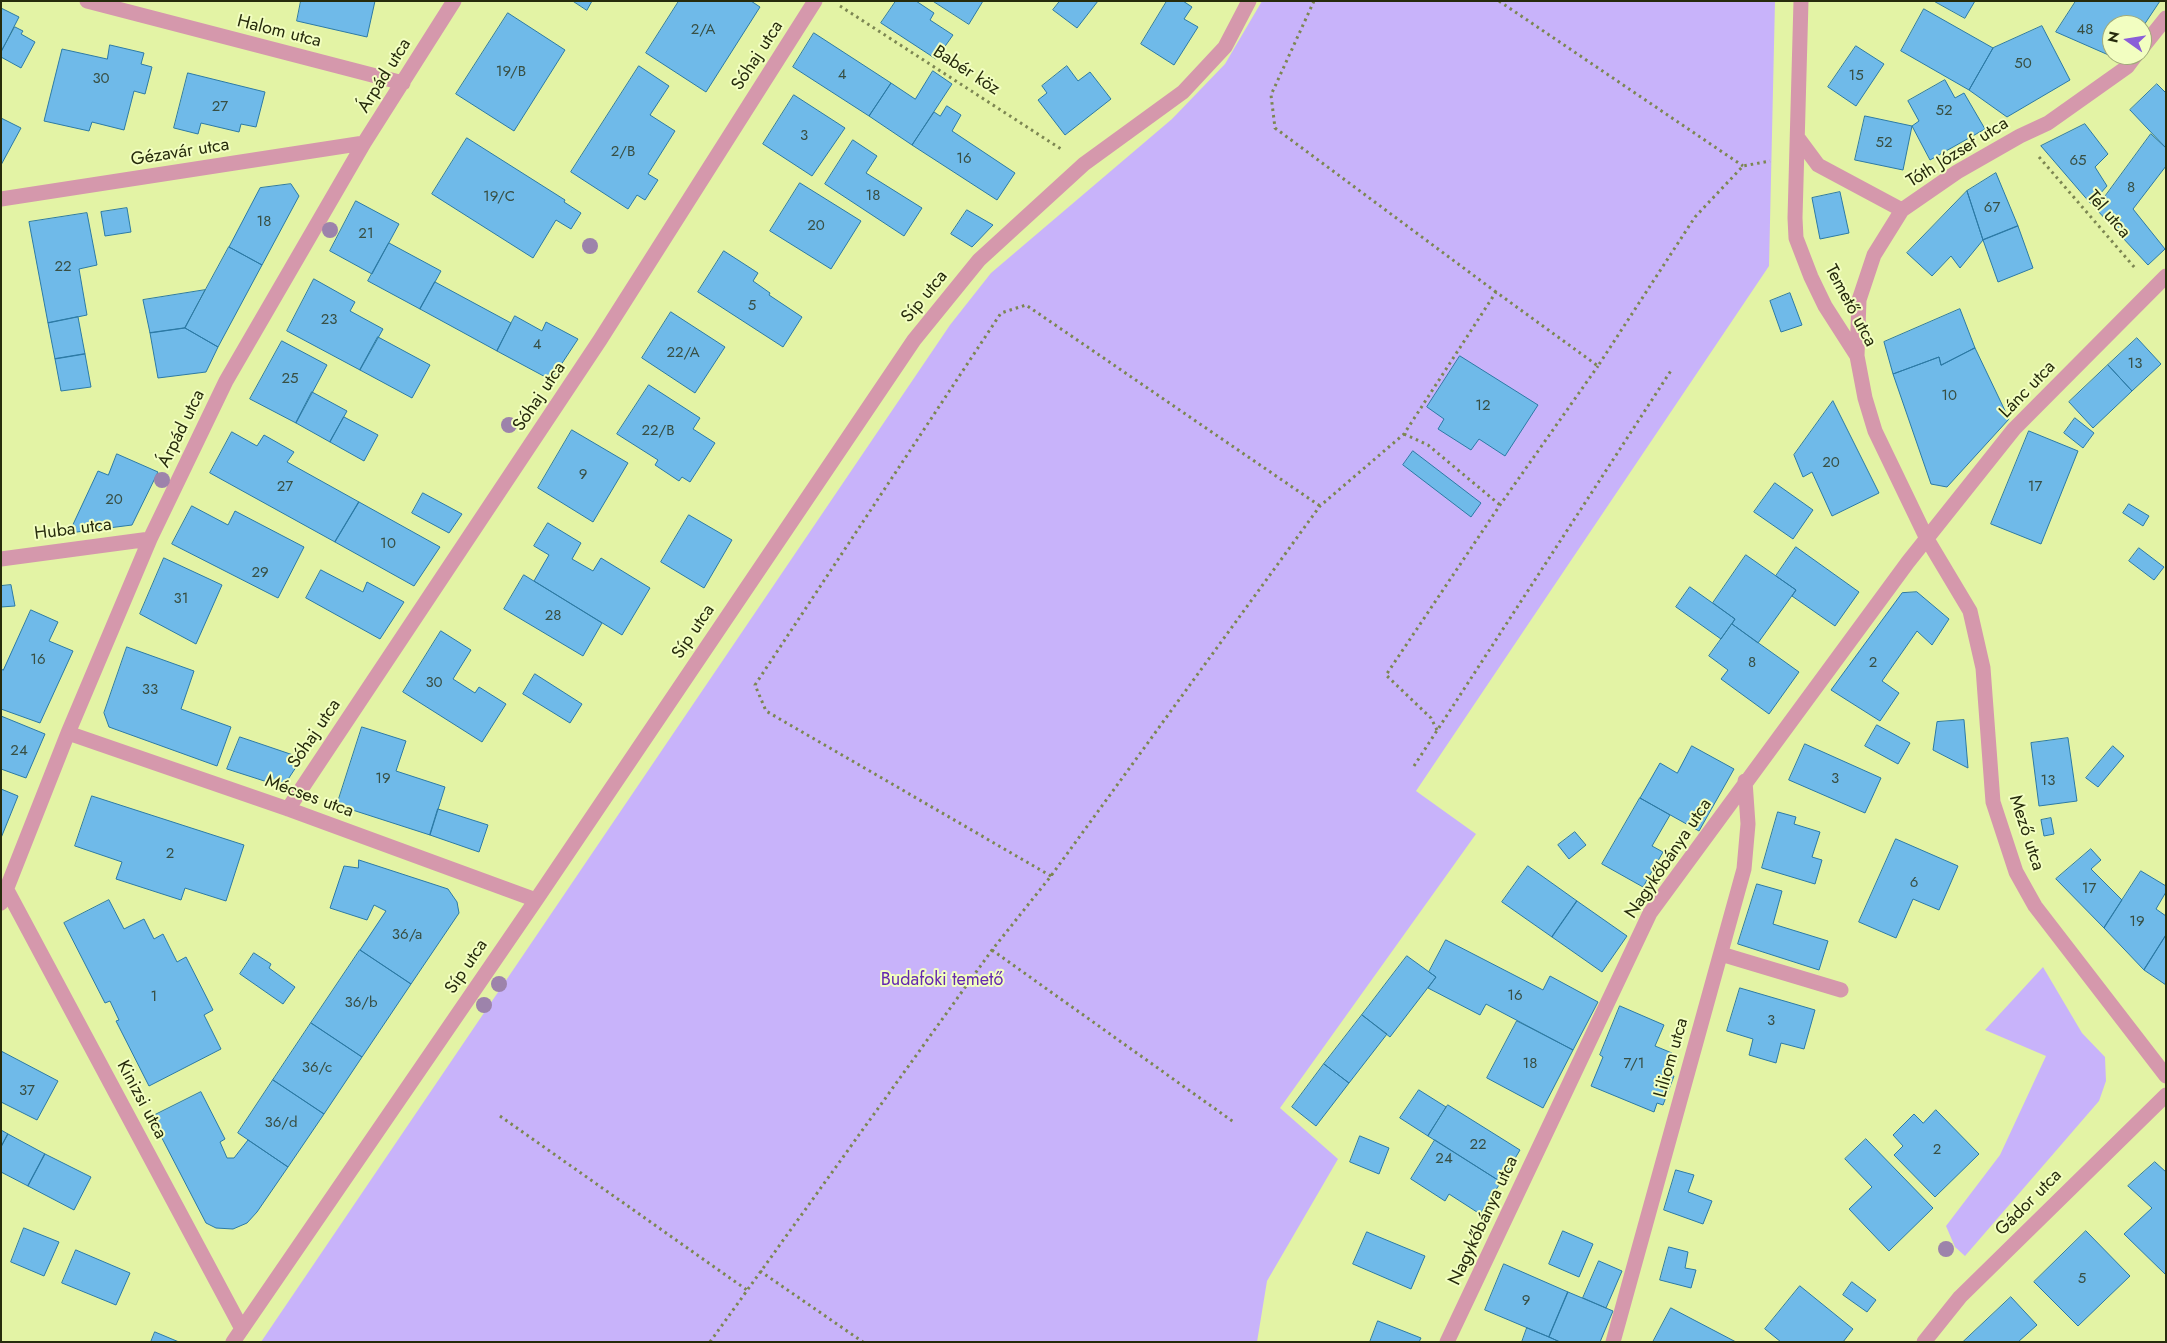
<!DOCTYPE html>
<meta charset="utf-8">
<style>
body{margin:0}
#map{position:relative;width:2167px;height:1343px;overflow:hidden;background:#e3f3a5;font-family:Jost,sans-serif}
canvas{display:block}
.frame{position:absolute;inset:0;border:2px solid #262b0c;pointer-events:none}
.north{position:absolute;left:2102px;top:15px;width:50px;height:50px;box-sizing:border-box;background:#f2fec1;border:1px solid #a0aa79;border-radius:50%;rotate:283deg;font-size:14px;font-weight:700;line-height:20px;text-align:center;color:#262b0c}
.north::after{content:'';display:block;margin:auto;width:18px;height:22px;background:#8b5ed8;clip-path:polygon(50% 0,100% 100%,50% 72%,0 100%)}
</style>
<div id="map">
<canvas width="2167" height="1343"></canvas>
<div class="frame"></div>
<div class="north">N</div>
</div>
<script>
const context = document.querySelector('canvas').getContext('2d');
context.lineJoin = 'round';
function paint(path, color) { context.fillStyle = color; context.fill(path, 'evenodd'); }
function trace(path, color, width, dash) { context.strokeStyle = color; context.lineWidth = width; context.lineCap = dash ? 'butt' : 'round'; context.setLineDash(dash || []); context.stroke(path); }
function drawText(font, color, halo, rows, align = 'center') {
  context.font = font + ' Jost,sans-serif'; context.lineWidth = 4; context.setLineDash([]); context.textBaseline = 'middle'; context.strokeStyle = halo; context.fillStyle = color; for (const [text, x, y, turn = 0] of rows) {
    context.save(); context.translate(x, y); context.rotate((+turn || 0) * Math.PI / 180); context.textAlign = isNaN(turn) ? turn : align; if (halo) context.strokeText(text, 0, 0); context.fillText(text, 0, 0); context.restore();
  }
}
paint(new Path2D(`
 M1262 1H1775L1769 266 1416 791 1476 834 1280 1108 1338 1159 1267 1281 1257 1342H261L950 325 991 273 1172 119 1225 64Z
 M2043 967 2082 1033 2105 1057 2106 1081 2099 1101 1965 1256 1955 1247 1946 1226 2000 1155 2046 1056 1985 1030Z`), '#c8b3fa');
const building = new Path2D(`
 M301 1H375L367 37 297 21Z
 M573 1H592L587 10Z
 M679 1H751L760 7 706 92 646 53Z
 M896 1H916L934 13 930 20 953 35 936 59 881 23Z
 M933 1H983L969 24Z
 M1060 1H1098L1077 28 1053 10Z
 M1167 1H1183L1192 7 1184 19 1198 27 1174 65 1141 44Z
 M1934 1H1975L1965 18Z
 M2076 1H2160L2142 28V25H2112V55H2123L2120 60 2056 32Z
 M1 8 19 17 1 52Z
 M1924 9 1993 48 1969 90 1901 51Z
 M508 13 565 50 514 131 456 94Z
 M2042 26 2070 80 2007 117 1969 90 1993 48Z
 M15 27 23 31 21 34 35 42 21 68 1 57V52Z
 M814 33 891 83 869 116 793 67Z
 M110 45 144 53 141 64 152 67 145 94 134 91 124 130 92 122 89 131 44 121 62 49 107 59Z
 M1856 46 1884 64 1856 106 1828 87Z
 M639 66 669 86 650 115 675 131 648 174 658 180 645 200 637 195 628 209 571 172Z
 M1067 66 1078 81 1090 72 1111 99 1065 135 1038 100 1047 93 1042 86Z
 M933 71 952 84 912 145 869 116 891 83 915 99Z
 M188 73 265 92 256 127 241 124 239 132 201 123 198 134 174 128Z
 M1945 80 1955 98 1964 93 1985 129 1930 160 1912 126 1919 121 1908 101Z
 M2157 84 2166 93V148L2130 110Z
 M794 95 845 128 812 176 763 144Z
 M947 106 961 115 952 131 1015 173 997 200 912 145 934 112 940 116Z
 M1865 116 1912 126 1903 170 1855 160Z
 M1 118 21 128 1 165Z
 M2085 124 2108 154 2095 167 2107 186 2091 204 2041 146Z
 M2151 134 2166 148V166L2133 209 2165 249 2148 265 2096 209Z
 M467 138 565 200 564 202 581 213 571 229 556 220 533 258 432 194Z
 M853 140 877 156 866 173 922 208 904 236 825 184Z
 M1996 173 2018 226 1983 240 1967 191Z
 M800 183 861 221 831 269 770 231Z
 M291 184 299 196 262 265 229 247 260 188Z
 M1967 191 1983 240 1960 268 1951 256 1932 276 1907 253Z
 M1840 192 1849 233 1820 239 1812 198Z
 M356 201 399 224 372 274 330 251Z
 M127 208 131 232 105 236 101 212Z
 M967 210 993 225 972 247 951 234Z
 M87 213 97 265 79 269 87 315 48 323 29 222Z
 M2018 226 2033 268 1998 282 1983 240Z
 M389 243 441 271 420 309 368 281Z
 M229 247 262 265 218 347 185 328Z
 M724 251 758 273 753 281 770 293 769 295 802 317 783 347 698 292Z
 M314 279 355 302 350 311 383 329 360 370 287 331Z
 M435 282 511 323 497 351 420 309Z
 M205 290 185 328 150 333 143 300Z
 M1790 293 1802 325 1781 332 1770 301Z
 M1960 309 1975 348 1941 365 1939 357 1893 374 1884 342Z
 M671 312 725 347 695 393 642 358Z
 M515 316 542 331 546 322 578 339 551 380 497 351Z
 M78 317 85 354 55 359 48 323Z
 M185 328 218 347 206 372 158 378 150 333Z
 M378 337 430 365 412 398 360 370Z
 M2137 338 2161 364 2132 391 2108 365Z
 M282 341 327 365 296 423 250 399Z
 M1975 348 2009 419 1947 487 1931 484 1893 374 1939 357 1941 365Z
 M85 354 91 387 61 391 55 359Z
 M1460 356 1538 405 1505 456 1479 439 1471 450 1438 429 1444 419 1427 407Z
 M2108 365 2132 391 2093 428 2069 402Z
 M649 385 700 418 693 429 715 443 690 482 682 477 679 481 655 465 658 460 617 434Z
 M312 392 347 411 330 442 296 423Z
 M1833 401 1879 493 1832 516 1812 472 1803 477 1794 455Z
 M344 417 378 435 364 461 330 442Z
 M2075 418 2094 433 2083 448 2064 433Z
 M572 430 628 463 593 522 538 488Z
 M2029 431 2078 451 2041 544 1991 524Z
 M232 432 257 446 264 435 294 452 287 462 359 502 335 542 210 473Z
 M1413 451 1481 503 1471 517 1403 465Z
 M117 454 158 472 132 525 69 533 98 471 108 475Z
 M1775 483 1813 510 1793 539 1754 512Z
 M423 493 462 514 449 533 412 513Z
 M359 502 440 547 414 586 335 542Z
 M2129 504 2149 516 2143 526 2123 513Z
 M192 506 228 525 235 511 304 547 278 598 172 544Z
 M689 515 732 540 704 588 661 562Z
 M548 523 581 543 572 559 593 571 601 558 650 588 622 635 534 581 549 555 534 546Z
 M1796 547 1859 592 1835 626 1792 596 1796 590 1776 576Z
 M2139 548 2164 567 2154 580 2129 561Z
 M1746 555 1796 590 1758 643 1732 624 1735 619 1713 603Z
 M164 558 222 585 196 644 140 614Z
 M321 570 363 592 367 582 404 602 380 639 306 598Z
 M524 575 602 623 583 656 504 609Z
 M11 585 15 606 1 607V586Z
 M1690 587 1735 619 1721 639 1676 607Z
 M1917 592 1949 619 1932 645 1917 631 1882 681 1899 693 1880 721 1831 690 1902 593Z
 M31 610 58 622 49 641 73 651 40 723 1 709V669L3 670Z
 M1732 624 1799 672 1769 714 1721 679 1728 670 1709 656Z
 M441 631 471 650 453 679 475 693 479 687 506 704 482 742 403 692Z
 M127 647 194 671 181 709 231 727 217 766 109 727 104 713Z
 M535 674 582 704 570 723 523 694Z
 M1 716 45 734 26 778 1 769Z
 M1964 720 1968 768 1933 750 1937 722Z
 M1877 725 1910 743 1898 764 1865 746Z
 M362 727 406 741 396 771 445 787 430 835 337 805Z
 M240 737 302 758 283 787 227 769Z
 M2068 738 2077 801 2039 806 2031 743Z
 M1805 744 1881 778 1865 813 1789 780Z
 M1692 746 1734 769 1699 831 1640 798 1660 763 1677 773Z
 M2113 746 2124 756 2098 787 2086 778Z
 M1 789 18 796 1 838Z
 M92 796 244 845 226 901 185 888 181 900 116 879 122 862 75 846Z
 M1640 798 1670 815 1652 846 1663 852 1643 887 1602 864Z
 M438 809 488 825 479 852 430 835Z
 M1778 812 1796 817 1794 824 1820 832 1812 857 1822 860 1815 884 1762 868Z
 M2051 818 2054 834 2044 836 2041 820Z
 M1575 832 1586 845 1569 859 1558 845Z
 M1896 839 1958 866 1939 910 1913 899 1896 938 1859 922Z
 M2091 849 2101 860 2091 869 2122 900 2104 928 2056 879Z
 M359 860 448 889 457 902 459 913 411 984 360 950 386 911 374 905 367 920 330 908 344 866 358 868Z
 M1528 866 1577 901 1552 937 1502 902Z
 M2141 871 2166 886V892L2156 909 2166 916V935L2144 970 2104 928Z
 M1757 884 1782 891 1773 924 1828 941 1819 970 1738 944Z
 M109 900 124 929 144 919 154 939 163 934 177 962 186 957 213 1010 204 1015 221 1049 149 1086 116 1021 119 1020 110 1001 105 1003 64 923Z
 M1577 901 1627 936 1602 972 1552 937Z
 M2166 935V985L2144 970Z
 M1446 940 1543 990 1550 976 1598 1002 1573 1050 1486 1004 1480 1015 1428 988 1436 977 1429 972Z
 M360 950 411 984 362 1057 311 1023Z
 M254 953 271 964 269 968 295 987 283 1004 240 974Z
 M1407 956 1436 977 1390 1037 1362 1015Z
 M1740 988 1815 1010 1804 1049 1781 1043 1776 1063 1749 1055 1753 1039 1727 1031Z
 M1620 1006 1664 1025 1655 1046 1672 1053 1665 1072 1674 1076 1663 1105 1657 1103 1654 1112 1591 1086 1603 1057 1600 1055Z
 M1362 1015 1387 1034 1349 1083 1324 1064Z
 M1517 1021 1573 1050 1543 1108 1487 1078Z
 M311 1023 362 1057 324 1114 273 1080Z
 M1 1051 58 1081 37 1120 1 1102Z
 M1324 1064 1349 1083 1316 1126 1292 1107Z
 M273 1080 324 1114 288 1167 238 1133Z
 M1419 1090 1446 1107 1428 1136 1400 1118Z
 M201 1092 225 1139 220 1142 227 1158H234L248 1140 288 1167 257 1212 247 1223 233 1229 216 1228 206 1223 151 1117Z
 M1448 1105 1520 1150 1501 1182 1428 1136Z
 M1936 1110 1979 1154 1935 1197 1894 1155 1903 1146 1893 1135 1914 1114 1923 1123Z
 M1 1130 8 1134 1 1147Z
 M8 1134 45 1154 28 1186 1 1172V1147Z
 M1360 1136 1389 1148 1379 1174 1350 1162Z
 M1866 1139 1933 1208 1889 1251 1849 1209 1872 1187 1845 1159Z
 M1435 1140 1501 1182 1480 1214 1449 1194 1445 1201 1411 1179Z
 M45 1154 91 1177 74 1210 28 1186Z
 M2155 1162 2166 1172V1275L2124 1234 2152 1208 2128 1186Z
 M1676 1170 1694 1175 1688 1192 1712 1201 1703 1224 1664 1210Z
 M24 1228 59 1242 44 1276 11 1262Z
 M1563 1231 1593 1244 1579 1277 1549 1264Z
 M2086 1231 2130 1276 2078 1326 2034 1282Z
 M1367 1232 1425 1256 1411 1289 1353 1264Z
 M1669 1247 1688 1252 1685 1268 1696 1270 1691 1288 1660 1280Z
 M76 1250 130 1273 116 1305 62 1283Z
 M1599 1261 1622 1271 1606 1308 1583 1298Z
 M1504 1264 1568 1292 1549 1337 1485 1310Z
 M1852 1282 1876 1300 1867 1312 1843 1295Z
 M1800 1286 1853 1329 1843 1342H1781L1765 1329Z
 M1568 1292 1613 1311 1600 1342H1560L1549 1337Z
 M2011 1297 2037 1325 2018 1342H1963Z
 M1671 1308 1736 1342H1653Z
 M1378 1321 1421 1338 1419 1342H1370Z
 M1527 1328 1549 1337 1560 1342H1522Z
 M155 1332 179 1342H151Z`);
paint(building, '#6fbae9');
trace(building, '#2c7aa5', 1);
trace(new Path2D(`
 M1314 1 1271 95 1275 128 1496 292
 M1499 1 1743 166
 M840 6 1061 149
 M2039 157 2135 268
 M1404 434 1428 445 1500 505
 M1437 730 1431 718 1386 675 1500 505 1598 366
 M1414 766 1672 369
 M1051 876 766 711 755 685 1001 313 1026 305 1320 506
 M992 950 1235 1123
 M500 1116 747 1290
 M760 1271 863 1342
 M710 1342 992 950 1051 876 1320 506 1404 434 1496 292 1598 366 1695 217 1743 166 1770 161`), '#7c8652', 3, [2.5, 4]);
trace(new Path2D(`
 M87 1 403 83
 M1801 1 1795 218 1796 238 1811 277 1825 306 1857 356 1865 398 1875 431 1927 539 1970 611 1983 668 1993 802 2016 872 2035 906 2166 1076
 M2142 48 2166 18
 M1798 138 1818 165 1902 210
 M1 199 364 143
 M1857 356 1859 300 1874 255 1902 210 1957 172 2020 136 2048 123 2127 67 2136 55
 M1 559 150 539
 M68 733 288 809 536 900
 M288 809 600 340 815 1
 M7 890 242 1329
 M1 903 68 733 150 539 226 381 364 143 454 1
 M1721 954 1841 990
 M233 1342 536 900 914 340 979 260 1084 164 1183 92 1225 47 1249 1
 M1447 1342 1650 913 1908 562 2014 429 2166 276
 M1613 1342 1744 869 1748 824 1745 781
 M1924 1342 1960 1297 2166 1095`), '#d598ac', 15);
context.fillStyle = '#9d83ab';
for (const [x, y] of [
 [330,230],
 [590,246],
 [509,425],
 [162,480],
 [499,984],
 [484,1005],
 [1946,1249]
]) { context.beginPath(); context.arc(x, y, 8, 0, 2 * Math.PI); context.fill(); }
drawText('15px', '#384f43', null, [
 ["2/A",703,30],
 ["48",2085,30],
 ["50",2023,64],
 ["19/B",511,72],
 ["4",842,75],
 ["15",1856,76],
 ["30",101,79],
 ["27",220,107],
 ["52",1944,111],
 ["3",804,136],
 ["52",1884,143],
 ["2/B",623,152],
 ["16",964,159],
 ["65",2078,161],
 ["8",2131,188],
 ["18",873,196],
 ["19/C",499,197],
 ["67",1992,208],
 ["18",264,222],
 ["20",816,226],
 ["21",366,234],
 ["22",63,267],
 ["5",752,306],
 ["23",329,320],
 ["4",537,345],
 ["22/A",683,353],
 ["13",2135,364],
 ["25",290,379],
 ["10",1949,396],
 ["12",1483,406],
 ["22/B",658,431],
 ["20",1831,463],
 ["9",583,475],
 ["27",285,487],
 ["17",2035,487],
 ["20",114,500],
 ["10",388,544],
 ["29",260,573],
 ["31",181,599],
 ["28",553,616],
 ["16",38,660],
 ["8",1752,663],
 ["2",1873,663],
 ["30",434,683],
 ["33",150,690],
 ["24",19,751],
 ["19",383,779],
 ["3",1835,779],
 ["13",2048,781],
 ["2",170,854],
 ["6",1914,883],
 ["17",2089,889],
 ["19",2137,922],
 ["36/a",407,935],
 ["16",1515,996],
 ["1",154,997],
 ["36/b",361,1003],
 ["3",1771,1021],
 ["18",1530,1064],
 ["7/1",1634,1064],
 ["36/c",317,1068],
 ["37",27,1091],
 ["36/d",281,1123],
 ["22",1478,1145],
 ["2",1937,1150],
 ["24",1444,1159],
 ["5",2082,1279],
 ["9",1526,1301]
]);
drawText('18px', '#262b0c', '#f2fec1', [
 ["Halom utca",279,32,14],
 ["Sóhaj utca",758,56,-57],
 ["Babér köz",966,71,33],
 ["Árpád utca",385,76,-58],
 ["Gézavár utca",180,153,-9],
 ["Tóth József utca",1958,153,-32],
 ["Tél utca",2108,215,49],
 ["Síp utca",925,297,-51],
 ["Temető utca",1850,306,62],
 ["Lánc utca",2028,390,-46],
 ["Sóhaj utca",540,397,-56],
 ["Árpád utca",182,429,-64],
 ["Huba utca",73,530,-7],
 ["Síp utca",694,632,-56],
 ["Sóhaj utca",315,734,-56],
 ["Mécses utca",309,797,20],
 ["Mező utca",2026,833,72],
 ["Nagykőbánya utca",1669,859,-56],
 ["Síp utca",467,967,-56],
 ["Liliom utca",1672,1058,-74],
 ["Kinizsi utca",141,1100,62],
 ["Gádor utca",2029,1203,-45],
 ["Nagykőbánya utca",1484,1221,-65]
]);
drawText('18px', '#6427b0', '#f2fec1', [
 ["Budafoki temető",942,981]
]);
</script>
